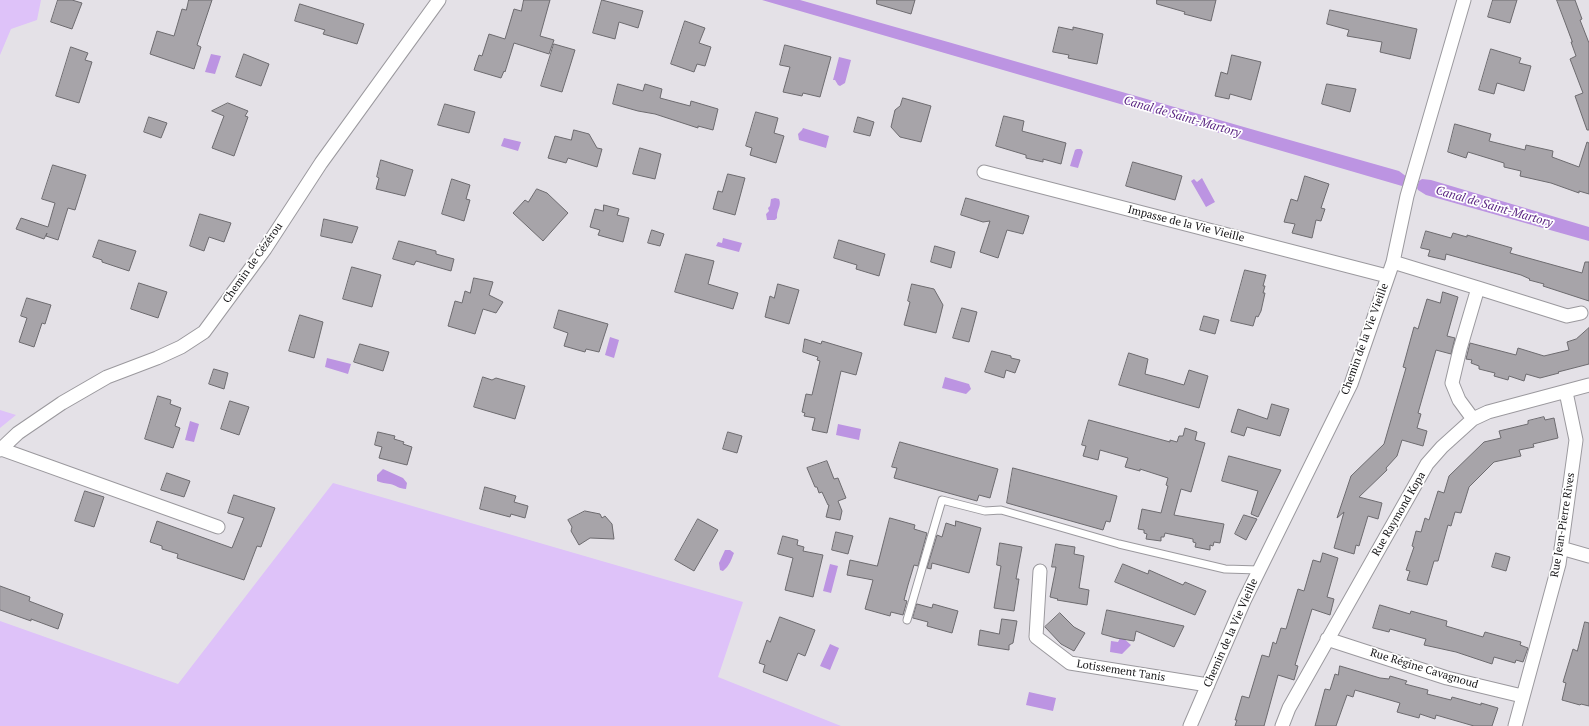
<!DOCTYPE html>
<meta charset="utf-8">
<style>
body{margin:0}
canvas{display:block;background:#e4e1e7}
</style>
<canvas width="1589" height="726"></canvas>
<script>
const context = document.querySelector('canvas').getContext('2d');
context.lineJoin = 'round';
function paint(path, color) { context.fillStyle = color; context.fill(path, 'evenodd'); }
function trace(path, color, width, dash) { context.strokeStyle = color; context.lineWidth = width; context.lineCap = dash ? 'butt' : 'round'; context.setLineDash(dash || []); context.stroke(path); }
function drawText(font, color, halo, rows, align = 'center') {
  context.font = font + ' "PT Serif",serif'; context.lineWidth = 3.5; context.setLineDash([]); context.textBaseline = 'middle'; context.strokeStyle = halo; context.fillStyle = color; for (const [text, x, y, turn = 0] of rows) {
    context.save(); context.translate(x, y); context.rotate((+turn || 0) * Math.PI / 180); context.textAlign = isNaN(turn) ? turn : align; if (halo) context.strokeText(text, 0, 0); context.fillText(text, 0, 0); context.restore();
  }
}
paint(new Path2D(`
 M0 0H41L37 20 11 29 0 55Z
 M0 410 16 415 0 428Z
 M333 483 743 602 718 677 841 726H0V621L178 684Z`), '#dec2f9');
paint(new Path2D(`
 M762 0H800C1000 56 1199 115 1399 171L1407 177 1406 184 1402 186 1313 160Z
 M211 54 221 56 215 74 205 72Z
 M839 57 851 60 845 83 840 86 838 85 835 80H833Z
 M803 128 829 136 826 148 799 140 798 134 802 130Z
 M504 138 521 142 518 151 501 146Z
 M1077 149H1081L1083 152 1078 168 1070 166 1075 150Z
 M1202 178 1215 202 1206 207 1191 181 1194 179 1197 182Z
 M1422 179 1431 180 1589 227V241L1426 195 1418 190 1417 188 1419 181Z
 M775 198 779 199C782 206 776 210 777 218L775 220H767L766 214 769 211 768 208 770 206 771 199Z
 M723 238 742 243 739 252 716 246 718 242 722 243Z
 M610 337 619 340 614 358 605 355Z
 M327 358 351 364 348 374 325 367Z
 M945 377 969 384 971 389 966 394 942 388Z
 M190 421 199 424 194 442 185 440Z
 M838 424 861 429 859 440 836 435Z
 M383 469 403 478 407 483 406 489C399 489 396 485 390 484 385 483 382 483 377 481V475Z
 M725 550H730L734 553C731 560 730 565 723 571L720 570 719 563Z
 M830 564 838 566 831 593 823 591Z
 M1121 636 1131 645 1122 654 1110 652 1111 641 1118 642Z
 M830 644 839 648 830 670 820 666Z
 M1029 692 1056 698 1053 711 1026 705Z`), '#bc94e2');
const building = new Path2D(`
 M58 0H72L82 3 72 29 51 22Z
 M189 0H212L197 45 201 47 194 69 150 54 157 31 174 36 182 9 186 10Z
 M524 0H550L540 36 554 40 549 54 514 43 505 72 504 71 501 78 474 70 479 55 482 56 489 34 505 39 514 9 521 11Z
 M602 0 643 11 638 28 619 22 615 39 593 33Z
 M877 0H915L911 14 877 4Z
 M1157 0H1216L1211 21 1184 14 1185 12 1157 4Z
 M1493 0H1517L1510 23 1488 17Z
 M1557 0H1575L1582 19 1580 20 1589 43V130H1587L1575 96 1583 93 1570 59 1576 56 1571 42H1572Z
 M300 4 364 24 357 44 323 34 325 30 295 21Z
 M1330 10 1417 29 1410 59 1380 52 1382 42 1347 36 1349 30 1327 24Z
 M685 21 705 28 699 43 711 47 705 66 697 64 694 72 671 64Z
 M1059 27 1073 30V27L1103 34 1097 64 1068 58 1069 55 1053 52Z
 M554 44 575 50 562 92 541 86Z
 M785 45 831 57 820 97 803 93 802 96 783 92 790 67 780 65Z
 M71 47 88 53 85 60 92 62 79 103 56 96Z
 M1491 49 1521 58 1519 63 1531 66 1524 91 1497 83 1494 94 1479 90Z
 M244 54 269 64 261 86 236 77Z
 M1232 55 1261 62 1251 100 1230 94 1229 99 1215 96 1221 72 1227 74Z
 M618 84 643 91 645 84 662 89 660 98 690 106 691 101 718 109 713 130 698 126V128L655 114 638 111 613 104Z
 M1327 84 1356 89 1350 112 1322 104Z
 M903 98 931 106 921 142 900 137 891 127 895 110 900 106Z
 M228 103 248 111 245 116 248 117 234 156 212 148 224 116 212 111Z
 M445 104 475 112 469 133 438 125Z
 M756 112 778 118 774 133 784 136 776 163 750 155 752 148 746 146Z
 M1004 116 1024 121 1022 131 1066 143 1061 164 1043 159V162L1026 158V155L996 146Z
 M149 117 167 123 161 138 144 132Z
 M858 117 874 122 870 136 854 132Z
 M1455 124 1491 134 1489 141 1525 150 1526 145 1553 151 1552 157 1579 167 1587 142 1589 143V194L1579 191V193L1551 183 1520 176 1521 171 1504 167V163L1468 152 1466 158 1448 152Z
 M574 130 589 134 597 148 602 149 597 167 568 158 566 163 548 158 555 136 571 140Z
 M640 148 661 154 655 179 633 174Z
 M381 160 413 170 405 196 376 189 379 178 377 177Z
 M1133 162 1182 176 1175 200 1126 186Z
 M53 165 86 175 75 210 68 208 58 240 46 236 47 233 44 239 16 229 21 218 48 227 55 203 42 199Z
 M728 174 745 178 735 215 713 209 718 191 722 192Z
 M1305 176 1329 184 1321 208 1325 209 1321 221 1316 220 1312 238 1292 233 1295 224 1284 222 1291 199 1297 201Z
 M452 179 470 185 466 199 470 200 464 221 442 214Z
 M537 189 547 193 568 213 543 241 513 213 525 200 528 202Z
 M966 198 1029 216 1023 234 1007 230 998 258 980 252 990 221 983 222 961 215Z
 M604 205 619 209 617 215 629 218 623 242 598 235 600 230 590 227 595 209 603 211Z
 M200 214 231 223 224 242 209 237 204 251 190 246Z
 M324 219 358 227 352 243 321 236Z
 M652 230 664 234 660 246 648 243Z
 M1426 231 1451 238 1453 233 1467 237V235L1512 248 1510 253 1582 273 1585 262H1589V301L1543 286 1544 284 1529 280 1530 279 1521 275 1446 254 1445 260 1428 256 1430 250 1421 248Z
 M99 240 136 251 129 271 102 262V260L93 257Z
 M839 240 885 254 879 276 856 269 857 265 834 258Z
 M399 241 436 251V254L454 259 451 271 416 261 414 265 393 259Z
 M935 246 955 252 951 268 931 262Z
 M686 254 714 261 708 284 738 293 733 309 675 292Z
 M352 267 381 275 372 307 343 299Z
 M1245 270 1266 275 1263 286H1265L1263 293H1265L1261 311 1258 317 1256 316 1253 326 1231 321Z
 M474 278 493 282 489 295 503 302 496 313 483 309 475 334 448 326 455 301 462 303 465 291 470 293Z
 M139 283 167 292 158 318 131 309Z
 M778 284 799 290 789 324 765 317 770 296 774 298Z
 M912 284 934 289 943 305 936 333 904 325 910 302 908 301Z
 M1443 292 1458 297 1447 336 1455 338 1451 354 1436 350 1418 413 1421 414 1417 428 1427 431 1423 446 1402 440 1397 456 1386 468 1387 470 1359 497 1382 503 1378 519 1368 516 1359 546 1356 545 1354 554 1334 548 1344 512 1337 518 1351 476 1384 444 1406 368 1403 367 1414 327 1418 329 1427 299 1440 303Z
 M27 298 51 305 45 324 42 323 34 347 19 342 27 318 21 316Z
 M962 308 977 312 969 342 953 338Z
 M559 310 608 324 599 352 586 349 585 352 564 346 568 333 554 328Z
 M300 315 323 322 314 358 289 351Z
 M1204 316 1219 320 1215 334 1200 330Z
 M1589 328V364L1558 372 1559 373 1540 378 1526 374 1524 381 1509 376 1508 380 1494 376 1495 373 1479 369V366L1471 363 1472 360 1466 359 1470 343 1516 355 1518 348 1544 356 1569 350 1567 342 1576 339Z
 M805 339 821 344 822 341 862 353 856 375 841 371 827 433 812 430 815 418 804 416 805 413 802 412 806 394 812 395 820 361 817 360 818 357 803 352Z
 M360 344 389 352 383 371 354 362Z
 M992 351 1011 356V358L1020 360 1015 373 1006 370 1004 378 985 372Z
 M1129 353 1148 359 1145 374 1164 379 1184 385 1189 370 1208 376 1199 408 1119 385Z
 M214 369 228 373 224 389 209 384Z
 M483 377 492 380 496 378 525 386 515 419 474 407Z
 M158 396 171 400 170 404 181 408 175 426 180 428 173 448 145 439Z
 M230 401 249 407 239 435 221 429Z
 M1272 404 1289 409 1280 436 1247 427 1244 436 1231 432 1238 409 1267 419Z
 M1544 417 1545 420 1554 418 1558 438 1533 444 1534 447 1519 450 1521 456 1494 462 1469 487 1461 513 1455 512 1451 526 1448 525 1438 561H1434L1427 585 1407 580 1410 571 1406 570 1414 547 1412 546 1416 531 1421 532 1425 518 1429 520 1438 491 1444 493 1449 476 1484 442 1501 438 1499 431 1528 424V421Z
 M1089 420 1170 442V440L1177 442 1179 436H1183L1185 428 1197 432 1195 440 1205 443 1191 492 1181 489 1174 515 1224 524 1220 543 1214 542 1213 546 1210 545V550L1195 547 1196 543 1193 542V539L1165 533 1164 537H1161V541L1146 539 1147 534 1144 533V530L1138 529 1142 509 1161 513 1168 486 1166 485 1168 478 1140 469V471L1125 467 1128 458 1100 450 1098 460 1083 456 1086 446 1082 445Z
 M378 432 395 436 394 439 404 442 403 444 412 447 407 465 379 458 382 447 375 445Z
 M728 432 742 436 737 453 723 449Z
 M900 442 998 469 990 498 979 495 977 501 894 478 897 468 892 467Z
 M1229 456 1281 470 1258 517 1251 514 1258 491 1222 481Z
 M827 461 834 479 838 478 846 498 838 501 842 511 840 520 826 517 829 505H828L822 492 819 493 817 487H815L807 468Z
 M1013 468 1117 496 1110 522 1106 521 1103 530 1007 503Z
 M167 473 190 481 184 497 161 490Z
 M485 487 516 496 514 502 528 506 525 518 511 514 510 517 480 509Z
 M85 491 104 497 94 527 75 521Z
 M234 495 275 508 261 547 257 546 244 580 177 558 178 554 162 549V546L150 542 157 521 232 548 244 518 228 513Z
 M585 511 600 514 602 518 605 516 612 524 614 539 590 538 579 545 571 531 572 527 568 520Z
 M1244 515 1257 519 1246 540 1235 534Z
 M890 518 915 525 914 529 927 533 918 566 914 565 908 585 904 600 907 601 903 615 891 612 890 616 865 609 873 580 847 575 850 560 877 566Z
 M698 519 718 530 694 571 675 560Z
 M956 521 981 528 969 573 932 563 931 569 927 568 937 535 942 537 946 523 955 526Z
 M836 532 853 536 848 554 832 550Z
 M783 536 798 540 797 545 804 547 803 551 823 555 813 597 785 590 793 558 778 554Z
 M1000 543 1022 547 1016 579H1019L1014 611 994 608 1001 566 997 565Z
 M1056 544 1075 547 1074 554 1084 556 1079 588 1089 590 1087 605 1057 600 1058 599 1050 597 1056 567H1052Z
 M1323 553 1338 558 1327 597 1334 599 1330 615 1312 609 1295 665 1298 666 1294 680 1278 675 1264 726H1235L1237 720H1235L1242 696 1249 698 1262 655 1269 657 1273 642 1276 644 1281 628 1286 629 1298 589 1304 591 1313 560 1320 562Z
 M1496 553 1510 557 1506 571 1492 567Z
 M1123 564 1148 574 1149 570 1183 585 1185 582 1206 591 1195 615 1115 582Z
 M0 586 30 597 29 601 63 614 58 629 31 619V621L0 610Z
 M917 604 932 608 933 604 958 611 952 633 927 626 928 622 913 618Z
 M1380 605 1410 614 1411 611 1447 621 1446 626 1483 637 1485 632 1521 642 1520 645 1528 648 1523 662 1516 660 1515 663 1494 657 1492 664 1456 652 1424 645 1426 639 1390 629 1389 632 1373 628Z
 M1107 610 1184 626 1174 647 1136 631 1134 641 1116 638 1102 634Z
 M1060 613 1074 627 1085 633 1074 651 1061 644 1045 627Z
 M780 617 815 630 805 656 798 653 787 681 763 672 765 665 759 663 767 640 770 642Z
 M1002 619 1017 621 1013 643 1009 645V650L978 645 980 630 999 634Z
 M1585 622 1589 623V706L1581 704 1580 705 1562 700 1566 683 1563 682 1573 649 1577 651Z
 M1340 666 1380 678 1389 679 1390 676 1407 681 1405 684 1428 690 1427 694 1451 700 1452 697 1481 705V703L1498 708 1492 726H1474L1436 715 1435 719 1420 714 1419 718 1397 712 1400 703 1355 690 1353 697 1347 695 1336 726H1315L1325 689 1330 690 1335 674 1338 675Z`);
paint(building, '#a7a4a9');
trace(building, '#6d6b6f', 1);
const lane = new Path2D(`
 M907 620 942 500 985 511 1001 510 1119 544 1225 569 1259 570`);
const street = new Path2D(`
 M984 172 1387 276
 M1393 262 1478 288 1460 349 1452 383 1459 400 1473 419
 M1478 288 1567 316 1581 313
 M1 449 218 527
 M0 450 18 433 62 403 107 377 157 358 181 347 204 332 265 249 321 163 439 0
 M1561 548 1589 556
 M1040 571 1036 637 1070 663 1208 685
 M1327 639 1447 678 1522 696
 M1190 726 1244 601 1351 384 1393 262 1407 196 1464 0
 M1282 726 1289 708 1427 464 1442 447 1473 419 1488 412 1589 385
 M1515 726 1559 564 1576 440 1566 392`);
trace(lane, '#9b999e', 9);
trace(street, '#9b999e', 15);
trace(lane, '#fff', 7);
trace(street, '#fff', 13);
drawText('11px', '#171618', '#fff', [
 ["Impasse de la Vie Vieille",1186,224,14],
 ["Chemin de Cézérou",253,263,-55],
 ["Chemin de la Vie Vieille",1365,339,-70],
 ["Rue Raymond Kopa",1399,514,-60],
 ["Rue Jean-Pierre Rives",1563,525,-81],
 ["Chemin de la Vie Vieille",1231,633,-66],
 ["Rue Régine Cavagnoud",1424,669,17],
 ["Lotissement Tanis",1121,671,9]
]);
drawText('italic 12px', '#5c2883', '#fff', [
 ["Canal de Saint-Martory",1182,117,16],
 ["Canal de Saint-Martory",1494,207,16]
]);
</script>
